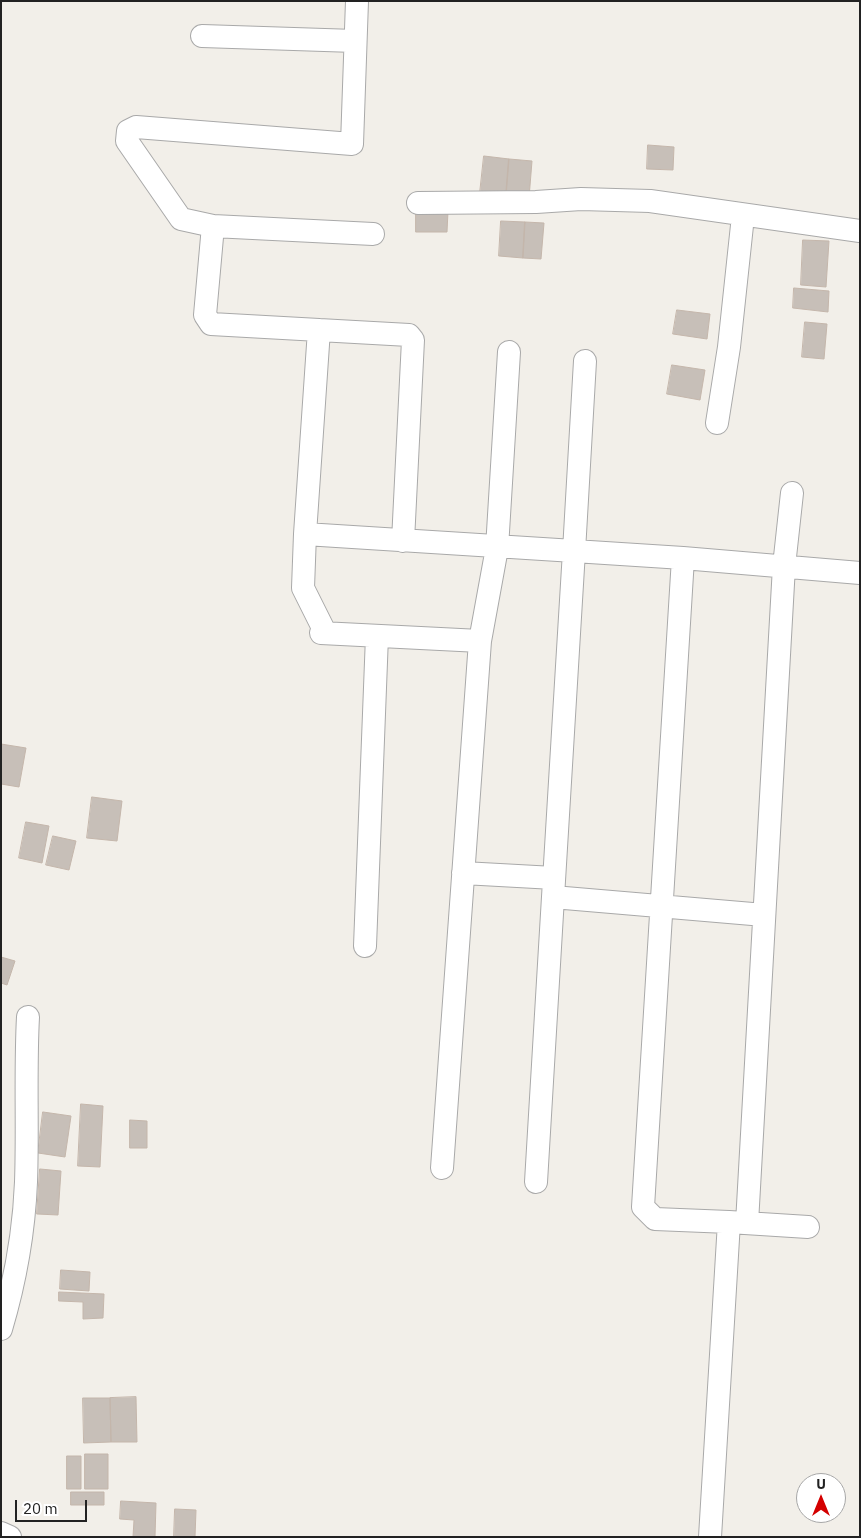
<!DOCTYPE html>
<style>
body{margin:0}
#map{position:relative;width:861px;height:1538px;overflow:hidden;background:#f2efe9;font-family:"IBM Plex Sans",sans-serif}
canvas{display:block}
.frame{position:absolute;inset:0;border:2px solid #222;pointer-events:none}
.north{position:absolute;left:796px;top:1473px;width:50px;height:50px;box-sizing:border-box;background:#fff;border:1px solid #a7a7a7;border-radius:50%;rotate:0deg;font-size:14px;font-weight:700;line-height:20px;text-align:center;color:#222}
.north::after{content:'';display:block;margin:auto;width:18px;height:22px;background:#d40000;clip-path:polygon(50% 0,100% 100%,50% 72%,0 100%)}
.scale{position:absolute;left:15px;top:1500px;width:72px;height:22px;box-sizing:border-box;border:2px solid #222;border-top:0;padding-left:6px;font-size:15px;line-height:18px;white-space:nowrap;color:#222;-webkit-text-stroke:4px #fff;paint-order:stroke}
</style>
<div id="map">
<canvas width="861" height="1538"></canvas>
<div class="frame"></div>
<div class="north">U</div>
<div class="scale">20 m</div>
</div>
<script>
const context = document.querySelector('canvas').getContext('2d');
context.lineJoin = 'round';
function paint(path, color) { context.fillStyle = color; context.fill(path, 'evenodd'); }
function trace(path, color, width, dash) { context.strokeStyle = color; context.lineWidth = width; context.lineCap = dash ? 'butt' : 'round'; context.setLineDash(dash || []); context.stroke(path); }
const building = new Path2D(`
 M648 145 674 147 673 170 647 169Z
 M484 156 509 159 506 196 480 193Z
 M509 159 532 161 529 198 506 196Z
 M416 210 448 211 447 232H416Z
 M501 221 525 222 523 258 499 256Z
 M525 222 544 223 541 259 523 258Z
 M803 240 829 241 826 287 801 285Z
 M794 288 829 291 828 312 793 308Z
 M677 310 710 314 707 339 673 334Z
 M805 322 827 324 824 359 802 357Z
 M672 365 705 370 700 400 667 394Z
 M1 744 26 748 19 787 1 784Z
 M92 797 122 801 117 841 87 838Z
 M26 822 49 826 42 863 19 858Z
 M53 836 76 841 69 870 46 865Z
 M1 957 15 961 7 985 1 983Z
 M81 1104 103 1106 100 1167 78 1166Z
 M43 1112 71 1116 65 1157 38 1153Z
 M130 1120 147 1121V1148H130Z
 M40 1169 61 1171 58 1215 37 1214Z
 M61 1270 90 1272 89 1291 60 1289Z
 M59 1292 104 1294 103 1318 83 1319V1302L59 1301Z
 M136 1397 137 1442H111L110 1398Z
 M83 1398H110L111 1442 84 1443Z
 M85 1454H108V1489H85Z
 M67 1456H81V1489H67Z
 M71 1492H104V1505H71Z
 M121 1501 156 1503 155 1537H133L134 1520 120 1519Z
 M175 1509 196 1510 195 1537H174Z`);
paint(building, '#c7bfb8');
trace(building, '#c4b6ab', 1);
const minor = new Path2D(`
 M202 36 355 41
 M418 203 536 202 581 199 650 201 860 231
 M213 226 373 234
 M319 330 409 335 413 340 403 541
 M509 352 497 548 480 641 321 633 323 628 303 588 305 534 574 551 585 361
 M717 423 729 347 743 216
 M305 534 319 330 211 324 205 315 213 226 181 219 127 141 128 131 136 127 352 144 357 1
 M463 873 554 878
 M553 897 574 551 683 558
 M365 946 377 636
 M442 1168 480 641
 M536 1182 553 897 764 915
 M729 1222 655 1219 643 1207 683 558 860 573
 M747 1223 784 566 792 493
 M1 1329C15 1282 24 1231 26 1182 28 1127 25 1072 28 1017
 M1 1533 10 1537
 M710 1537 729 1222 808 1227`);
trace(minor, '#a9a9a9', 24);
trace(minor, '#fff', 22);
</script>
